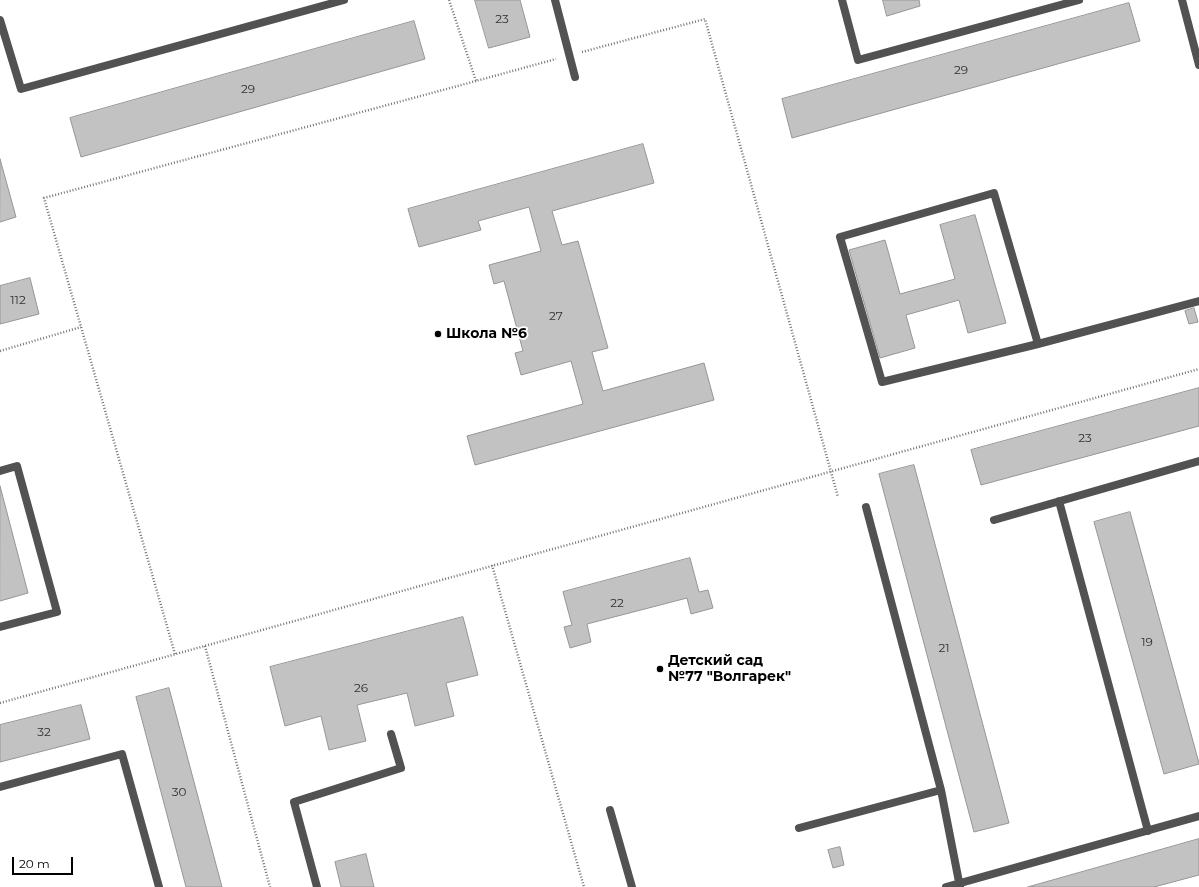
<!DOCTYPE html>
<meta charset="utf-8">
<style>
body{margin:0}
#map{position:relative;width:1199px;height:887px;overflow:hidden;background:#fff;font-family:Montserrat,sans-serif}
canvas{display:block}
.scale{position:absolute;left:12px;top:857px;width:61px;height:18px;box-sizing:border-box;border:2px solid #000;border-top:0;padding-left:5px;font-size:12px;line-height:14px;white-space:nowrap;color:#000;-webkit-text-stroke:3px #fff;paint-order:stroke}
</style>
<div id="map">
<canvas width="1199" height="887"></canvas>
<div class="scale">20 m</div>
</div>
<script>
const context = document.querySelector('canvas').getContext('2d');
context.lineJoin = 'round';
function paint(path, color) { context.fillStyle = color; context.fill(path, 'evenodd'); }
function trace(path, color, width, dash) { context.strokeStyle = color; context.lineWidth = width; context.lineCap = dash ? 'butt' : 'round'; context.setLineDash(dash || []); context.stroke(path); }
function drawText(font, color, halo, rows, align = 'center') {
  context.font = font + ' Montserrat,sans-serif'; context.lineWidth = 3.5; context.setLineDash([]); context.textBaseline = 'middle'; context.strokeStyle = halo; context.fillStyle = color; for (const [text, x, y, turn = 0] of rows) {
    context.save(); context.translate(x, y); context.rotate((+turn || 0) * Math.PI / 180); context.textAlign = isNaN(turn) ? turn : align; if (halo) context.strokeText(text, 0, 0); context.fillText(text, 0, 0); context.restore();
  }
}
const building = new Path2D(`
 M475 0H520L530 37 489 48Z
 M883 0H919L920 6 887 16Z
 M1129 3 1140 41 792 138 782 99Z
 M414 21 425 59 81 157 70 118Z
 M643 144 654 183 552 211 562 245 578 241 608 348 592 352 603 391 704 363 714 400 475 465 467 436 583 404 571 361 521 375 515 353 523 351 504 281 494 284 489 265 541 251 529 207 478 221 481 230 419 247 408 209Z
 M0 159 16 217 0 222Z
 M975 215 1006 323 968 333 959 300 906 315 915 348 880 358 849 250 885 240 900 294 955 279 940 225Z
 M30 278 39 314 0 324V286Z
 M1194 308 1198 322 1189 324 1185 311Z
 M1199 388V426L981 485 971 450Z
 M914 465 1009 823 974 832 879 474Z
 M0 486 28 593 0 601Z
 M1130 512 1199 763V764L1164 774 1094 522Z
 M690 558 699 592 708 590 713 608 691 614 687 598 587 624 591 642 570 648 564 627 572 625 563 592Z
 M463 617 478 675 446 683 454 716 415 726 407 693 357 705 366 741 329 750 321 716 285 726 270 667Z
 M169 688 222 887H186L136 697Z
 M81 705 90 739 0 762V725Z
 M1199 839V875L1154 887H1028Z
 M840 847 844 865 833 868 828 850Z
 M366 854 374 887H341L335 862Z`);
paint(building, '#c2c2c2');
trace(building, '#969696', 1);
trace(new Path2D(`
 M449 0 476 81 556 59
 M582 52 705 19 838 497
 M0 351 81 327
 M492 565 584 887
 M205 646 270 887
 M175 654 44 198 476 81
 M0 703 1199 369`), '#747474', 2.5, [1, 2]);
trace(new Path2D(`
 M555 0 575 77
 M842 0 858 60 1079 0
 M1182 0 1199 65
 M0 20 21 89 344 0
 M1038 344 994 193 840 237 882 382 1038 344 1199 301
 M0 471 17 466 57 612 0 627
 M1059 501 1148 831
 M866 507 941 790 960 887
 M994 520 1199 461
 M0 787 122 754 159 887
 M610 810 632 887
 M799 828 941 790
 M317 887 294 802 401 768 391 734
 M946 887 1199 816`), '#525252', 8);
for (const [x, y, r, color] of [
 [438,334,4,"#000"],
 [660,669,4,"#000"]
]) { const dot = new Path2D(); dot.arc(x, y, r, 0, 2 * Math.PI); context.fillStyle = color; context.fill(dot); trace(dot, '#fff', 1.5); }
drawText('12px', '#303030', null, [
 ["23",502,19],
 ["29",961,70],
 ["29",248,89],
 ["112",18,300],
 ["27",556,316],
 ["23",1085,438],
 ["22",617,603],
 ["19",1147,642],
 ["21",944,648],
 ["26",361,688],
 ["32",44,732],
 ["30",179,792]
]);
drawText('bold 14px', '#000', '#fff', [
 ["Школа №6",446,334],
 ["Детский сад",668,661],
 ["№77 \"Волгарек\"",668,677]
], 'left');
</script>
